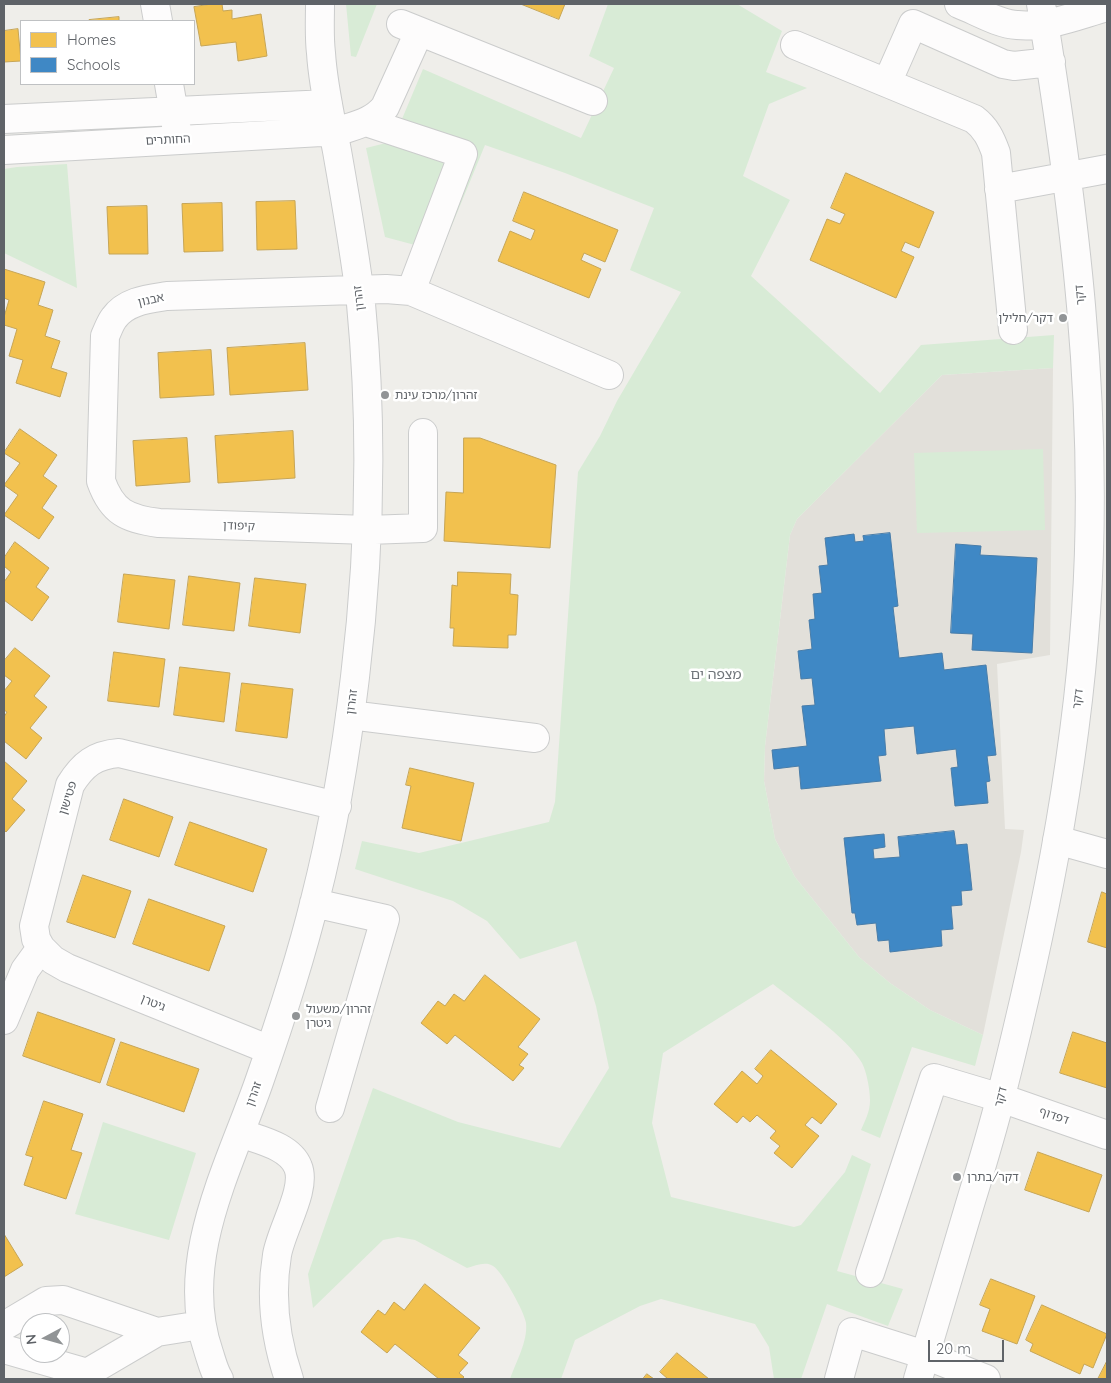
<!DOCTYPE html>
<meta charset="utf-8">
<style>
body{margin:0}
#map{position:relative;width:1111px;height:1383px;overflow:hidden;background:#efeeea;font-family:Quicksand,sans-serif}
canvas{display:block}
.frame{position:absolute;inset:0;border:5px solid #5f6368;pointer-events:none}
.legend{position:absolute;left:20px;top:20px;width:175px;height:65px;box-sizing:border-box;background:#fff;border:1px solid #bfc1c3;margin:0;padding:6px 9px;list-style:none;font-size:15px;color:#5f6368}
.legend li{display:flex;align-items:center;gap:10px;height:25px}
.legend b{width:25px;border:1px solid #bfc1c3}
.north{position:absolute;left:20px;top:1313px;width:50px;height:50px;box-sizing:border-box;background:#fff;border:1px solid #bfc1c3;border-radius:50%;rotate:264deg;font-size:14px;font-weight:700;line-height:20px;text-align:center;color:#5f6368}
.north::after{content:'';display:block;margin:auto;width:18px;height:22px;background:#919496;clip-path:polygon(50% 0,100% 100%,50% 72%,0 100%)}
.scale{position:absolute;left:928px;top:1340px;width:76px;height:22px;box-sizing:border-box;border:2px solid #5f6368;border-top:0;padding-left:6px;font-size:15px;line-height:18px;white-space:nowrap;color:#5f6368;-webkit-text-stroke:4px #fff;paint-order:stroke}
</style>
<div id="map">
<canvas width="1111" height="1383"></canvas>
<div class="frame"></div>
<ul class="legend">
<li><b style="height:14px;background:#f2c14e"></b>Homes</li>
<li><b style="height:14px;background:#3f88c5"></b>Schools</li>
</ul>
<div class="north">N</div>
<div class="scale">20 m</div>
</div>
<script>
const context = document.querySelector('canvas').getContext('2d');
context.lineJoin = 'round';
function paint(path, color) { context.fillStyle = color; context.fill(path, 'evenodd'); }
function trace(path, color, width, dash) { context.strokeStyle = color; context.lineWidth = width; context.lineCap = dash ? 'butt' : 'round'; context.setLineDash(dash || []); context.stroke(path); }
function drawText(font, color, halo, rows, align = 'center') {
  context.font = font + ' Quicksand,"Noto Sans Hebrew",sans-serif'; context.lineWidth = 5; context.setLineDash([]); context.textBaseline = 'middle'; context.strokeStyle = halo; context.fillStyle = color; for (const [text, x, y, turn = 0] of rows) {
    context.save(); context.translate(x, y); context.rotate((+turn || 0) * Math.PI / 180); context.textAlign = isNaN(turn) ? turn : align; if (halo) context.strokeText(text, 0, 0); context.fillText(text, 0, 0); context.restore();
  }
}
paint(new Path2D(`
 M1053 368 1050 655 997 664 1005 829 1024 830 1021 852 983 1035 930 1010 890 983 859 957 795 877 775 839 764 781 765 746 790 535 797 519 942 375Z`), '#e2e0da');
paint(new Path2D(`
 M346 4H377L356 57 351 56Z
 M608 4H737L782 31 766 72 807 88 769 104 743 176 790 200 751 276 880 393 921 345 1054 335 1053 368 942 375 797 519 790 535 765 746 764 781 775 839 795 877 859 957 890 983 930 1010 983 1035 975 1066 912 1047 880 1138 861 1130C865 1121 870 1111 870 1101 870 1090 867 1073 862 1063 847 1037 798 1004 773 984L663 1053 652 1123 671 1197 794 1227 801 1225 845 1172 852 1155 871 1164 837 1271 903 1289 888 1326 827 1304 801 1379H774L769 1347 755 1324 661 1299 640 1306 575 1340 561 1379H510C516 1362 528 1341 526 1323 525 1313 502 1271 493 1266 485 1261 475 1266 467 1268L415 1240 398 1237 383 1240 313 1308 308 1274 373 1088 458 1122 560 1148 609 1068 596 1006 576 941 520 959 487 921 453 901 355 869 362 841 419 853 549 822 555 802 578 472 600 436 617 401 681 292 630 270 654 208 565 173 485 145 441 252 385 237 366 148 386 143 394 138 423 69 581 138 614 68 589 56Z
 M67 164 77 288 4 253V169L17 167Z
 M1043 449 1045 530 917 533 914 453Z
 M103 1122 196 1153 169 1240 75 1214Z`), '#d8ebd6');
const homes = new Path2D(`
 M212 4H222L223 11 232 10V19L261 14 267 56 238 61 236 42 201 46 194 7Z
 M521 4H565L559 19Z
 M119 17V21H89V20Z
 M18 29 21 61 4 62V31Z
 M846 173 934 212 919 248 905 242 901 251 914 257 896 298 810 260 827 219 840 224 845 214 831 208Z
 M524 192 618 230 605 262 584 253 581 260 601 269 589 298 498 261 510 231 531 240 535 230 513 221Z
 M295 201 297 249 257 250 256 202Z
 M222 203 223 251 184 252 182 204Z
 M147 206 148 254H109L107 207Z
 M4 269 45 282 38 305 53 310 45 336 60 341 51 368 67 373 60 397 16 383 23 360 9 356 17 329 4 325V317L9 300 4 298Z
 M305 343 308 390 230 395 227 348Z
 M211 350 214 395 160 398 158 353Z
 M20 429 57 455 43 476 57 486 42 508 54 517 39 539 4 515 18 495 4 485 20 463 4 453Z
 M293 431 295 478 218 483 215 436Z
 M187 438 190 482 136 486 133 441Z
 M464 438H480L556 465 550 548 444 541 446 492 463 493Z
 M15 542 49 568 36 587 49 597 32 621 4 600V582L11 572 4 566V558Z
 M458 572 511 574 510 594 518 595 516 635H508V648L453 646 454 628H450L452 585 457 586Z
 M124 574 175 580 169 629 118 622Z
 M189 576 240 583 234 631 183 625Z
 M255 578 306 584 300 633 249 626Z
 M15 648 50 676 34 696 47 707 30 728 42 738 26 759 4 741V717L7 712 4 710V691L12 681 4 675V661Z
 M114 652 165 659 159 707 108 701Z
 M180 667 230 673 224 722 174 715Z
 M242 683 293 689 287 738 236 731Z
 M4 761 27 781 12 799 25 810 6 832 4 830Z
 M410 768 474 783 461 841 402 828 411 786 406 785Z
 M124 799 173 817 159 857 110 840Z
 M190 822 267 849 253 892 175 865Z
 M83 875 131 891 115 938 67 922Z
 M1102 892 1107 894V948L1088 942Z
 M149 899 225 926 209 971 133 944Z
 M485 975 540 1019 518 1047 528 1054 519 1065 524 1068 513 1081 455 1035 447 1044 421 1023 438 1001 445 1006 454 994 464 1001Z
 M38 1012 115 1039 100 1083 23 1056Z
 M1073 1032 1107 1043V1088L1060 1073Z
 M121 1042 199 1069 184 1112 107 1085Z
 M771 1050 837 1104 821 1124 812 1117 805 1125 819 1136 792 1168 774 1153 780 1146 770 1138 776 1131 757 1115 750 1122 743 1116 737 1123 714 1104 742 1071 757 1084 763 1076 755 1069Z
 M44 1101 83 1114 71 1150 82 1153 66 1199 24 1185 33 1157 26 1155Z
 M1038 1152 1102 1175 1089 1212 1025 1190Z
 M4 1234 23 1265 4 1277Z
 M991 1279 1035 1296 1017 1344 982 1331 990 1309 980 1305Z
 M425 1284 480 1328 458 1355 468 1363 459 1373 464 1377 462 1379H439L395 1344 387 1353 361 1332 378 1310 385 1315 394 1302 404 1310Z
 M1042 1305 1107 1334 1093 1368 1084 1364 1080 1374 1030 1351 1033 1344 1026 1340Z
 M677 1353 709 1379H668L660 1372Z
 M1107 1361V1379H1098Z
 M647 1374 654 1379H643Z`);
paint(homes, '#f2c14e');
trace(homes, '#c6a556', 1);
const schools = new Path2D(`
 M890 533 898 606 893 607 899 658 942 653 944 670 986 665 996 755 987 756 990 781 986 782 988 803 955 806 951 768 958 767 956 749 917 754 914 726 884 729 886 755 878 756 881 781 801 789 799 766 774 769 772 750 807 746 802 706 815 705 812 678 801 679 798 651 812 649 809 620 815 619 813 594 822 593 819 566 828 565 825 538 854 534 855 542 864 541 863 536Z
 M956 544 981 546 980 555 1037 558 1032 653 972 650 973 634 951 633Z
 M954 831 956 845 967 844 972 890 961 891 962 905 951 906 953 929 941 930 942 946 890 952 889 940 878 941 876 923 857 925 855 913H852L844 838 884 834 885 847 873 849 874 859 900 857 898 837Z`);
paint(schools, '#3f88c5');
trace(schools, '#497da9', 1);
const minor = new Path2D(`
 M155 4 158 21
 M959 4C977 11 998 24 1017 25 1048 28 1078 15 1107 7
 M401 24 593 101
 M795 45 974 119C986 128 991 139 996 153L1013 330
 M887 83 913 24 1003 64 1014 66 1051 62
 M169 84 177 131
 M4 119 328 104
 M366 122 463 154 411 291
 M4 150 339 131C356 125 373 122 385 107L419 32
 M999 189 1107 169
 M423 433V528L368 530 159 523C127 519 112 512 101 481L105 336C108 330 110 323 114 318 126 301 148 299 167 296L386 289 411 291 609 375
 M350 715 535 738
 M1057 840 1107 854
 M314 903 385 919 330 1108
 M41 948 53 960 67 968 270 1050
 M4 1020 25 970 41 948 36 939 34 926 70 785C83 764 95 755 119 753L337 806
 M240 1133C259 1140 290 1146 298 1167 307 1189 281 1230 277 1255 270 1297 275 1338 289 1379
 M870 1273 934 1078 1001 1098 1107 1135
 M4 1326 46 1301 63 1300 157 1332 87 1373 4 1349
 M157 1332 201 1325
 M219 1379C214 1371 212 1362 209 1353 177 1261 229 1168 259 1082 280 1022 300 961 315 900 334 826 346 753 355 677 370 553 373 429 361 304 355 253 346 202 337 151 331 119 323 86 321 53 319 37 320 20 320 4
 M839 1379 852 1332 925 1355 986 1379
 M918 1379C935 1321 953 1262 970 1204 981 1168 992 1132 1001 1096 1041 937 1075 776 1086 612 1100 407 1074 206 1041 4`);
trace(minor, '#cbcccc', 30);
trace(minor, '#fdfcfc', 28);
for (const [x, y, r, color] of [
 [1063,318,5,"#919496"],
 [385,395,5,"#919496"],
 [296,1016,5,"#919496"],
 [957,1177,5,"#919496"]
]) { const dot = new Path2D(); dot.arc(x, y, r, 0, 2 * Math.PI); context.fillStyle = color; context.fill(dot); trace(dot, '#fff', 2); }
drawText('12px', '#5f6368', '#fff', [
 ["החותרים",168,140,-3],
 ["דקר",1080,295,-95],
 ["זהרון",359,298,-97],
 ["אבנון",151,300,-13],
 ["קיפודן",239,526,2],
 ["דקר",1078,699,-83],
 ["זהרון",352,702,-83],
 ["פטישון",68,798,-72],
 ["גיטרן",153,1003,22],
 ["זהרון",254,1094,-70],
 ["דקר",1001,1097,-76],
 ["דפדוף",1054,1116,19]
]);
drawText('12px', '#5f6368', '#fff', [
 ["דקר/חלילן",1053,318,"right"],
 ["זהרון/מרכז עינת",395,395],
 ["זהרון/משעול",306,1009],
 ["גיטרן",306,1023],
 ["דקר/בתרן",967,1177]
], 'left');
drawText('14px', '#70757a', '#fff', [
 ["מצפה ים",716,675]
]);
</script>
